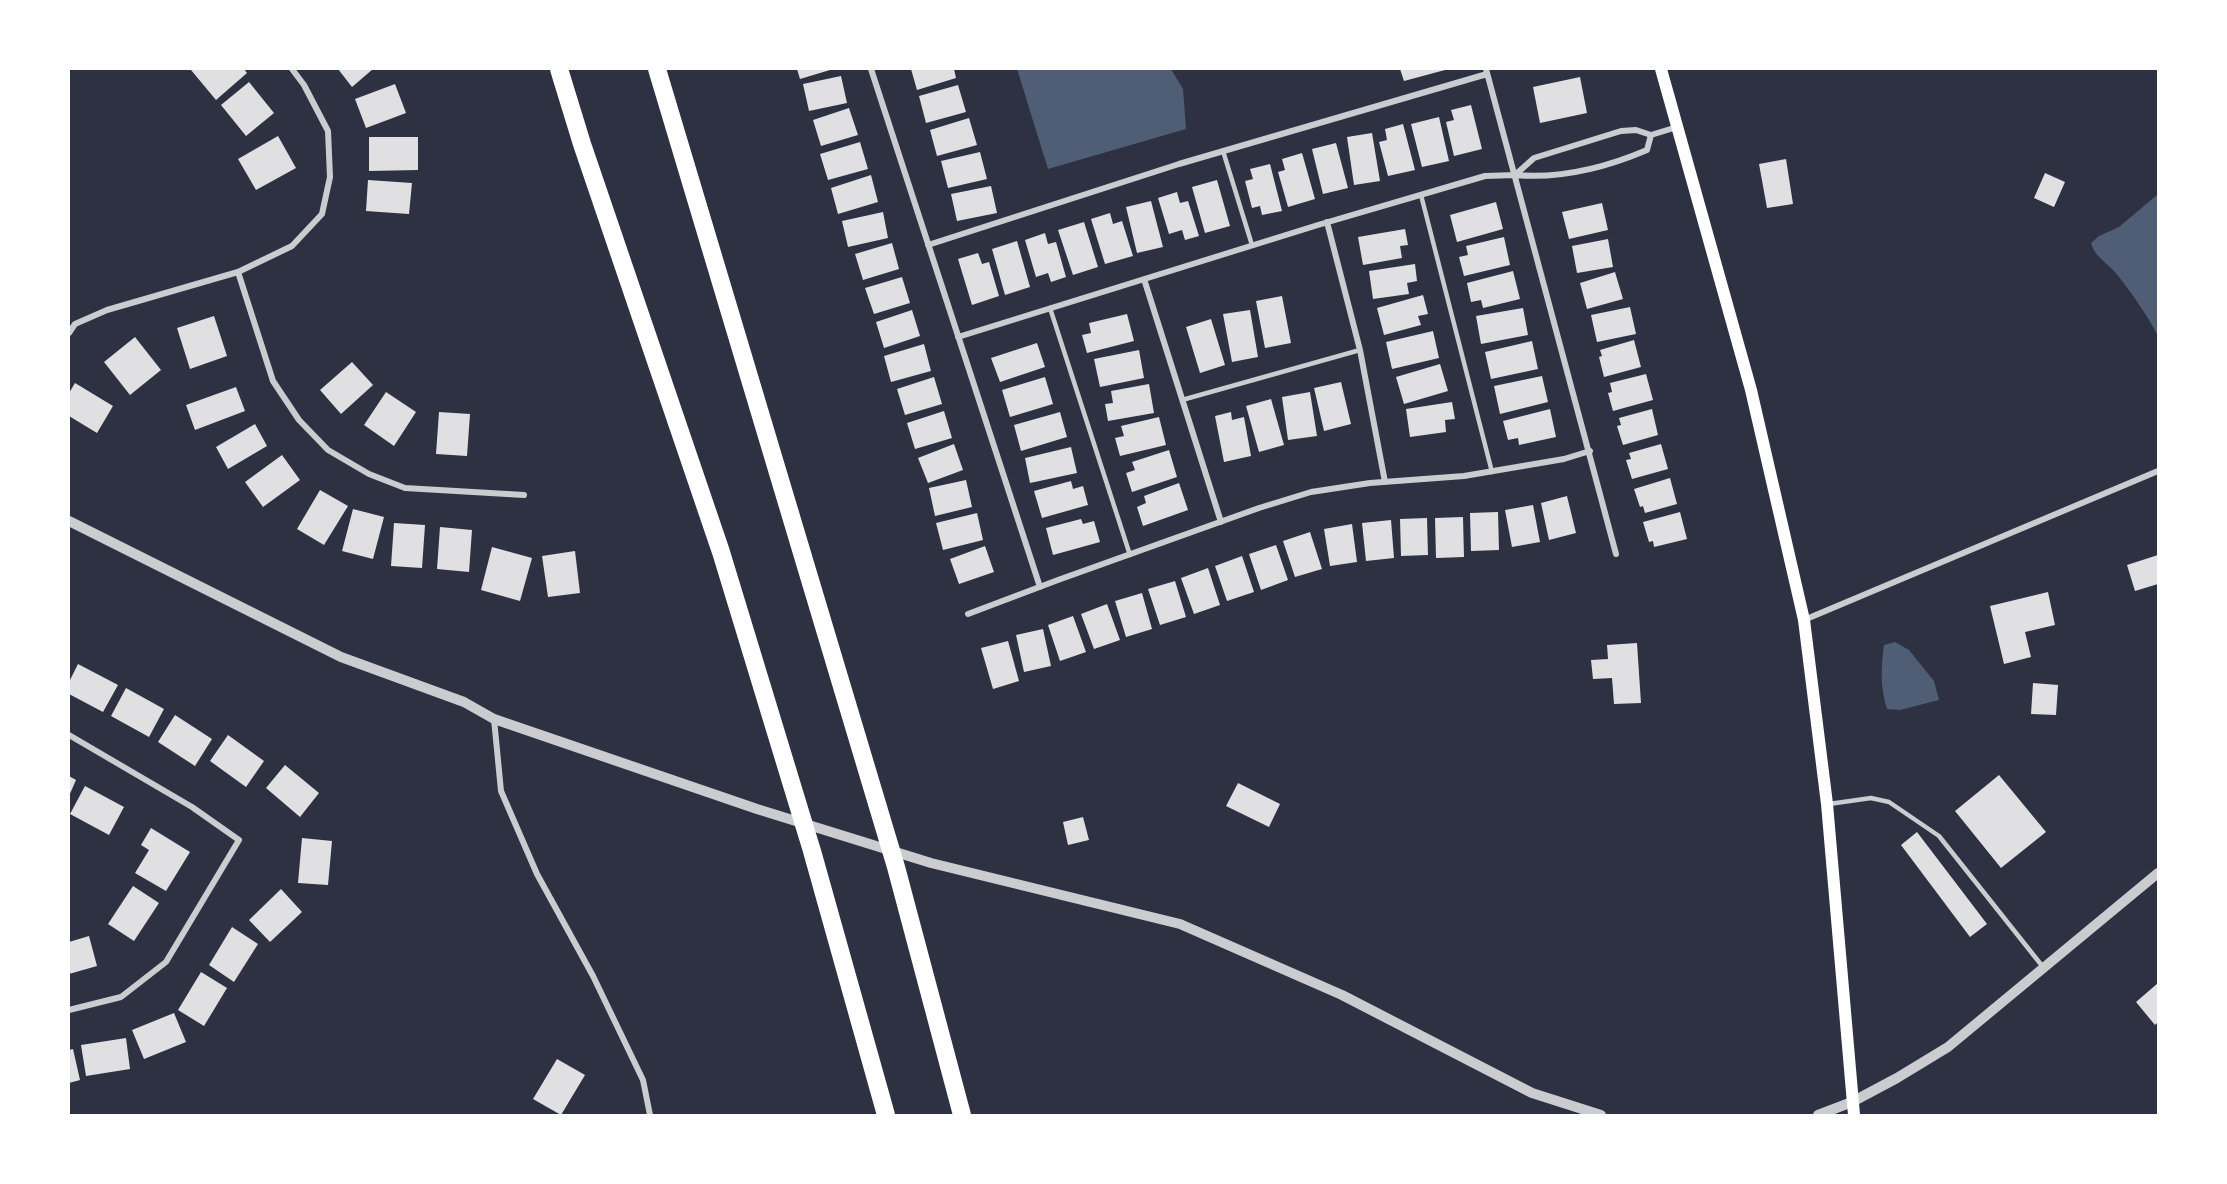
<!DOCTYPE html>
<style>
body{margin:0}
#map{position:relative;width:2227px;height:1184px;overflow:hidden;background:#2d3142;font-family:Manrope,sans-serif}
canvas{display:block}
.frame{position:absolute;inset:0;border:70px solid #fff;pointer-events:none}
</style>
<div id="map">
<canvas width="2227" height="1184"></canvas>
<div class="frame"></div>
</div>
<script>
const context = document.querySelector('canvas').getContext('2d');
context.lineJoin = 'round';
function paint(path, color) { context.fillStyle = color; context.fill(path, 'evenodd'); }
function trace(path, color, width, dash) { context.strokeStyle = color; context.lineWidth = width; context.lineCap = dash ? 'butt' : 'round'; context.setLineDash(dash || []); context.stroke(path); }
paint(new Path2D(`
 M1017 69H1171L1183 89 1186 129 1048 169Z
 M2158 194V336C2146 313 2131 292 2115 272 2107 263 2094 256 2091 243L2099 236 2119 227Z
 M1895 642 1909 650 1934 681 1939 700 1900 710 1887 709C1880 687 1881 667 1884 645Z`), '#4f5d75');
paint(new Path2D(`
 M192 69H244L247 73 216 100 191 70Z
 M338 69H373L352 87Z
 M797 69H830V70L800 79Z
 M911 69H954L956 78 917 90Z
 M1400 69H1445V70L1404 81Z
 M841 76 847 103 809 111 803 84Z
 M1580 77 1587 113 1540 123 1533 87Z
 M249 82 274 113 246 136 221 105Z
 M395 84 406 113 366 128 355 99Z
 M958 85 966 112 926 123 919 96Z
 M1471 105 1482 149 1454 156 1446 122 1454 120 1451 110Z
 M849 108 858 135 821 146 813 120Z
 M1439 117 1449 161 1422 167 1411 124Z
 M969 118 977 145 937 156 930 130Z
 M1403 124 1415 170 1388 176 1379 142 1387 140 1385 129Z
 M1372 133 1380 181 1354 185 1347 137Z
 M278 136 296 168 256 190 238 159Z
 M369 137H418V170L369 171Z
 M860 142 868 169 828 180 820 154Z
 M1336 143 1348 188 1323 194 1312 149Z
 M980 152 987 179 948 188 941 161Z
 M1302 153 1315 199 1288 207 1278 172 1285 170 1282 159Z
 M1786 159 1793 204 1767 208 1759 164Z
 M1270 164 1282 211 1262 215 1260 206 1252 208 1245 181 1253 179 1250 169Z
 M2045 173 2065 182 2054 207 2034 198Z
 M871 175 878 202 838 214 831 188Z
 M368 180 412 183 409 214 366 211Z
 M1217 180 1230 226 1205 233 1192 187Z
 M991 186 997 213 957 221 951 194Z
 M1177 192 1180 203 1188 201 1199 236 1185 240 1182 230 1169 234 1158 198Z
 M1151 201 1163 247 1137 253 1126 207Z
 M1496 202 1503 229 1457 242 1450 215Z
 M1602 203 1608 230 1569 239 1562 212Z
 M883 212 888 238 848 247 842 221Z
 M1110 213 1113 224 1122 221 1133 256 1105 264 1091 219Z
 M1084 222 1098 267 1073 275 1058 230Z
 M1405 229 1408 245 1400 246 1402 258 1363 265 1358 237Z
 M1045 233 1048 244 1056 242 1066 277 1051 282 1048 273 1036 277 1025 240Z
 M1504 237 1510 265 1464 276 1459 257 1468 255 1466 246Z
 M1608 239 1613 267 1577 273 1572 246Z
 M1017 241 1030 287 1005 295 992 249Z
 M892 243 899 269 863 280 855 254Z
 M978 253 982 264 989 262 999 296 972 305 958 259Z
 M1415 264 1417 281 1407 283 1409 294 1373 299 1369 271Z
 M1513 271 1520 299 1483 308 1481 300 1471 302 1467 283Z
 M1615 272 1623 299 1587 309 1580 283Z
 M902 277 910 303 874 314 865 288Z
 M1423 295 1428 314 1418 316 1421 325 1384 335 1377 308Z
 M1282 296 1291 343 1265 348 1256 301Z
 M1630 307 1636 334 1597 342 1591 315Z
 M1523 308 1528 335 1481 344 1476 316Z
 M912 310 920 336 884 348 876 322Z
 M1250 310 1258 357 1232 362 1223 314Z
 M1127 314 1134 341 1087 353 1082 335 1091 333 1089 323Z
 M214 316 227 356 190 369 177 328Z
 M1211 319 1225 365 1200 373 1186 327Z
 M1433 331 1439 358 1392 369 1386 342Z
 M135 337 161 370 130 395 104 362Z
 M1634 340 1641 367 1604 377 1599 357 1602 356 1600 350Z
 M1532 341 1538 369 1491 379 1485 352Z
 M1037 343 1045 367 1000 382 991 358Z
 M924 344 931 371 891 382 884 356Z
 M1139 350 1144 378 1100 387 1094 359Z
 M352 362 373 385 341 414 320 390Z
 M1440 364 1448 391 1404 404 1396 377Z
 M1646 374 1653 400 1613 411 1608 393 1612 392 1610 383Z
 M1542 376 1548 402 1500 414 1494 386Z
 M934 377 942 404 905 415 897 389Z
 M1045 377 1053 404 1010 417 1002 390Z
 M1341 382 1351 424 1324 431 1314 388Z
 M75 383 113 406 97 433 69 416V393Z
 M1149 384 1154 413 1108 421 1105 404 1113 403 1111 391Z
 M236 387 245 411 195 430 186 405Z
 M386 392 416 412 394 446 364 425Z
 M1310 392 1317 436 1288 440 1282 397Z
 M1271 399 1284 445 1259 452 1246 406Z
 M1452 402 1455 419 1445 420 1446 432 1410 437 1406 409Z
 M1550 409 1556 437 1519 445 1518 438 1508 440 1503 421Z
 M1652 409 1658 435 1623 445 1617 426 1621 425 1619 418Z
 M944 411 952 438 915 449 907 423Z
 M439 412 470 414 467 456 436 454Z
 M1060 412 1067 437 1021 451 1014 425Z
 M1231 412 1232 420 1244 417 1251 456 1224 462 1215 416Z
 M1159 417 1166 445 1120 456 1115 438 1124 436 1121 426Z
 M255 424 267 446 228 469 216 447Z
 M954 444 963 470 928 483 918 458Z
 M1661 444 1668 469 1632 479 1626 460 1631 459 1629 453Z
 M1071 447 1077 473 1030 483 1025 458Z
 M1169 450 1177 477 1132 492 1126 473 1135 470 1132 462Z
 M282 455 300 480 263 507 245 482Z
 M1670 478 1677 504 1645 513 1643 506 1640 507 1634 489Z
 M966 480 972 507 935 516 929 488Z
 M1071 481 1073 489 1083 486 1088 505 1042 518 1034 491Z
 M1179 483 1188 510 1143 526 1137 507 1146 503 1144 496Z
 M320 490 348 506 324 545 297 529Z
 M1567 496 1576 533 1549 540 1541 503Z
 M1533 505 1540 542 1512 547 1505 510Z
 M353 509 384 517 373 559 342 551Z
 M1498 512 1499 550 1471 551 1470 513Z
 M1680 512 1687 539 1654 547 1653 541 1649 542 1643 522Z
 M977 513 983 540 943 550 936 523Z
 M1463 517 1464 557 1436 558 1435 518Z
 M1427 518 1428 555 1401 556 1400 519Z
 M1081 519 1083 524 1094 521 1100 542 1053 555 1046 528Z
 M1391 520 1394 558 1366 561 1362 523Z
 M394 523 425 525 422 568 391 566Z
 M1352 524 1357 562 1330 566 1324 529Z
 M440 527 472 530 469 572 437 569Z
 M1310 532 1322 569 1295 577 1283 541Z
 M1276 545 1288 580 1261 590 1249 554Z
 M985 546 994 572 959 584 950 559Z
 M492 547 532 558 520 601 481 590Z
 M575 551 580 593 548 597 542 556Z
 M2158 555V584L2135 591 2127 565Z
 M1242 556 1254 592 1227 601 1215 566Z
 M1208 568 1220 605 1194 614 1181 578Z
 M1175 581 1186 617 1160 625 1148 589Z
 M2048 592 2055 625 2025 632 2031 657 2004 664 1990 606Z
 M1142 593 1152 629 1126 637 1115 601Z
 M1107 604 1120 640 1094 649 1081 614Z
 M1073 616 1086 652 1060 661 1048 625Z
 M1043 629 1051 666 1024 672 1016 635Z
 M1008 641 1019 681 993 689 981 648Z
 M1637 643 1641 703 1614 704 1612 678 1593 679 1591 660 1608 659 1607 645Z
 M78 664 118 685 103 712 69 694V682Z
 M2033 683 2058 685 2056 715 2031 714Z
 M126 688 164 709 149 737 111 716Z
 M175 715 212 739 195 766 158 742Z
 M228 735 264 761 246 787 210 761Z
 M285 765 319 793 300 817 266 788Z
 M1999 775 2046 832 2001 868 1955 811Z
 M69 776 76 780 69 796Z
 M1238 783 1280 804 1269 827 1226 806Z
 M85 786 124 807 109 835 70 814Z
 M1083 817 1089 840 1068 845 1063 822Z
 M151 828 190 852 166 891 135 873 149 850 141 845Z
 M1917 832 1987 924 1970 937 1901 845Z
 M302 838 332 841 328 885 298 883Z
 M133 886 159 903 134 941 108 924Z
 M281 889 302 912 270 942 249 920Z
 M232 927 258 944 234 982 209 965Z
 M89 936 97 966 69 974V942Z
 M201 972 227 988 204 1026 178 1010Z
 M2158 983V1022L2155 1025 2136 1002Z
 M174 1013 186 1042 144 1059 132 1030Z
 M126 1038 130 1069 86 1076 81 1045Z
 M73 1049 80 1080 69 1083V1050Z
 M557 1059 585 1075 561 1115 533 1099Z`), '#e0e0e3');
trace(new Path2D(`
 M1223 151 1252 245
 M1421 195 1492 472
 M1050 308 1130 555
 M1182 400 1360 350
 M1829 804 1871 798 1889 802 1939 836 2043 967`), '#caccd0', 4.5);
trace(new Path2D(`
 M871 69 1040 587
 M1486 69 1616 554
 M1651 135 1647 150C1605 168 1560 179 1515 175L1534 158 1621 131 1636 130 1651 135 1677 127
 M1327 222 1360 350 1385 482
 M928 245 1179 164 1487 74
 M238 272 273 381 299 420 328 450 369 474 405 488 524 495
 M1144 279 1221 522
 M69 333 75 324 107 310 238 272 292 246 322 214 330 177 328 131 304 85 292 69
 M958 337 1318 225 1485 176 1515 175
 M968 614 1058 580 1259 508 1311 492 1370 483 1464 476 1564 459 1590 451
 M1804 620 2158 471
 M494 719 501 791 537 874 593 976 643 1080 650 1115
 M69 735 192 807 239 840 166 962 121 997 69 1010`), '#caccd0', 6);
trace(new Path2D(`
 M69 521 341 657 464 702 494 719 757 809 931 863 1180 924 1342 995 1532 1093 1601 1115
 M1818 1115 1852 1102 1897 1078 1948 1047 2158 873`), '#caccd0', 10);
trace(new Path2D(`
 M1661 69 1751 390 1804 620 1827 804 1854 1115`), '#fff', 12);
trace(new Path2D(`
 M559 69 582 144 721 552 812 851 886 1115
 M657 69 896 867 962 1115`), '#fff', 18);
</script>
